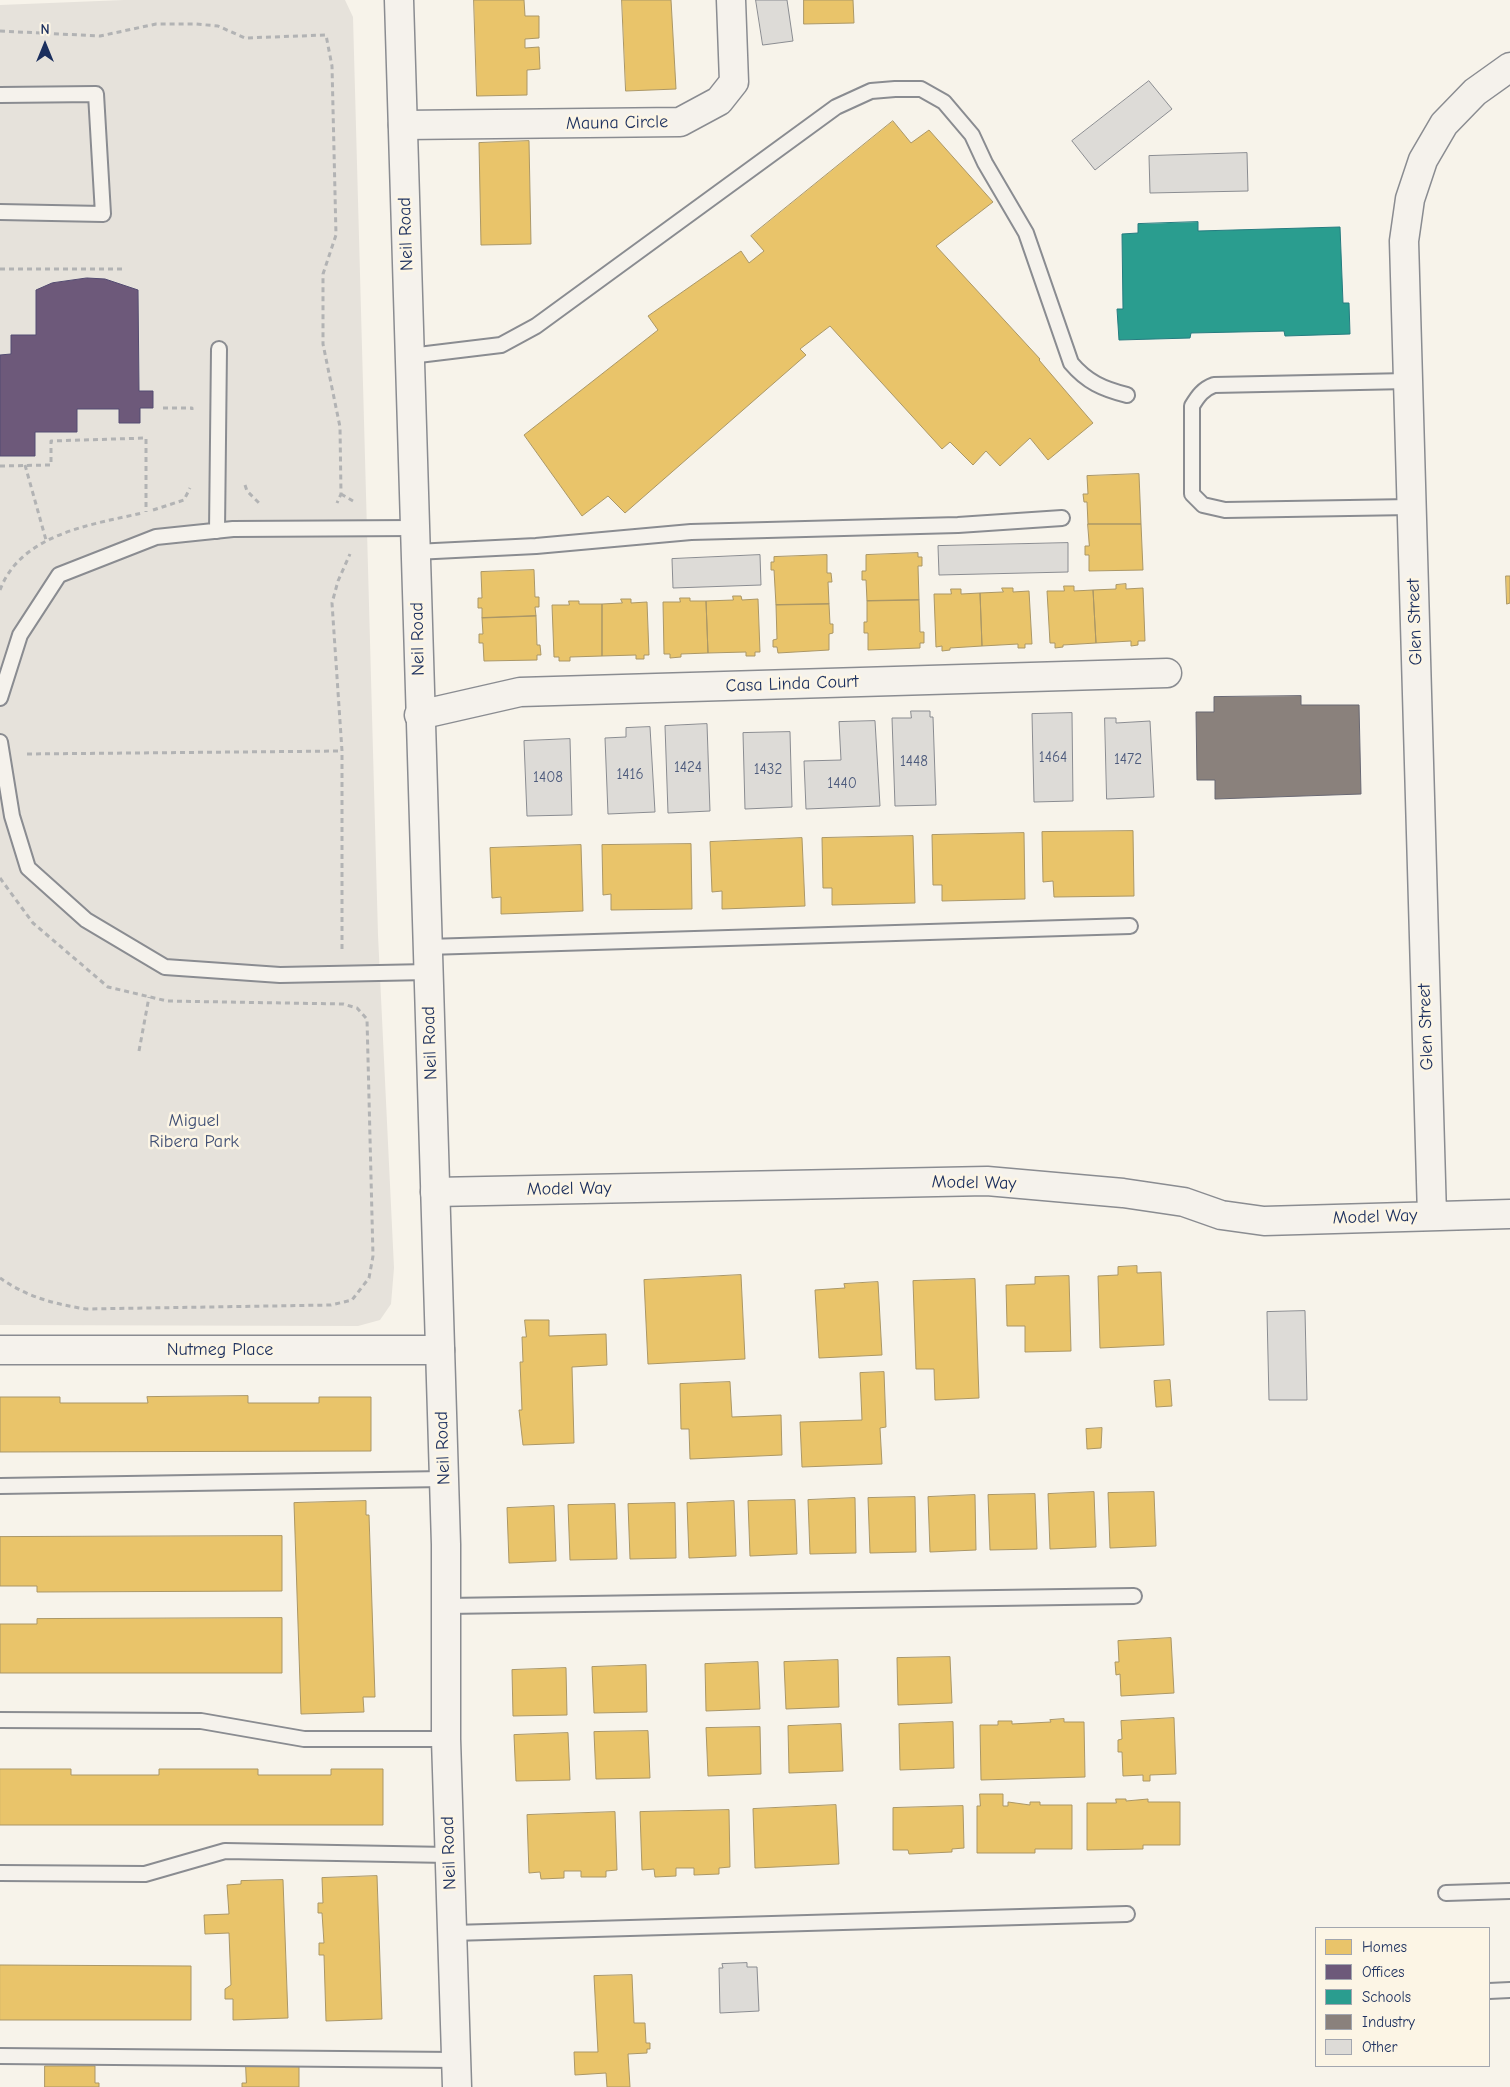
<!DOCTYPE html>
<style>
body{margin:0}
#map{position:relative;width:1510px;height:2087px;overflow:hidden;background:#f7f3ea;font-family:"Comic Neue",sans-serif}
canvas{display:block}
.legend{position:absolute;left:1315px;top:1927px;width:175px;height:140px;box-sizing:border-box;background:#fcf5e5;border:1px solid #a2a6af;margin:0;padding:6px 9px;list-style:none;font-size:15px;color:#1b2f5e}
.legend li{display:flex;align-items:center;gap:10px;height:25px}
.legend b{width:25px;border:1px solid #a2a6af}
.north{position:absolute;left:20px;top:20px;width:50px;height:50px;-webkit-text-stroke:4px #fcf5e5;paint-order:stroke;rotate:0deg;font-size:14px;font-weight:700;line-height:20px;text-align:center;color:#1b2f5e}
.north::after{content:'';display:block;margin:auto;width:18px;height:22px;background:#1b2f5e;clip-path:polygon(50% 0,100% 100%,50% 72%,0 100%)}
</style>
<div id="map">
<canvas width="1510" height="2087"></canvas>
<ul class="legend">
<li><b style="height:14px;background:#e9c46a"></b>Homes</li>
<li><b style="height:14px;background:#6d597a"></b>Offices</li>
<li><b style="height:14px;background:#2a9d8f"></b>Schools</li>
<li><b style="height:14px;background:#8a817c"></b>Industry</li>
<li><b style="height:14px;background:#dddbd7"></b>Other</li>
</ul>
<div class="north">N</div>
</div>
<script>
const context = document.querySelector('canvas').getContext('2d');
context.lineJoin = 'round';
function paint(path, color) { context.fillStyle = color; context.fill(path, 'evenodd'); }
function trace(path, color, width, dash) { context.strokeStyle = color; context.lineWidth = width; context.lineCap = dash ? 'butt' : 'round'; context.setLineDash(dash || []); context.stroke(path); }
function drawText(font, color, halo, rows, align = 'center') {
  context.font = font + ' "Comic Neue",sans-serif'; context.lineWidth = 5; context.setLineDash([]); context.textBaseline = 'middle'; context.strokeStyle = halo; context.fillStyle = color; for (const [text, x, y, turn = 0] of rows) {
    context.save(); context.translate(x, y); context.rotate((+turn || 0) * Math.PI / 180); context.textAlign = isNaN(turn) ? turn : align; if (halo) context.strokeText(text, 0, 0); context.fillText(text, 0, 0); context.restore();
  }
}
paint(new Path2D(`
 M124 0H345L353 17 378 935 394 1268 391 1304 380 1320 358 1326 0 1325V5Z`), '#e6e2db');
const homes = new Path2D(`
 M474 0H524L525 16H539V38L525 39V48L539 47 540 69 527 70V95L477 96Z
 M622 0H671L676 89 626 91Z
 M804 0H853L854 23 804 24Z
 M893 121 911 143 929 130 993 202 936 246 1040 359 1039 360 1093 423 1048 460 1030 438 1000 466 986 451 973 465 950 442 942 449 830 326 800 349 806 355 625 513 608 496 582 516 524 435 658 330 648 316 741 251 749 263 764 251 751 236Z
 M529 141 531 244 481 245 479 143Z
 M1139 474 1141 524H1088L1087 502H1084L1083 494H1088L1087 476Z
 M1088 524H1141L1143 570 1089 571V555H1085V546H1089Z
 M918 553V557H922V566H918L919 600 867 601 866 580H862V571H866V555Z
 M827 555V573H831L832 582H828L829 604 776 605 774 570H771V562H774V557Z
 M534 570 535 597H539V607H535L536 616 482 618V608H478V598H482L481 572Z
 M1506 576H1510V603L1507 604Z
 M1126 584V589L1143 588 1145 641H1138V645L1131 646V641L1096 643 1093 590 1116 589V585Z
 M1064 586H1074V591L1093 590 1096 643 1063 645V647L1055 648V643H1050L1047 591H1064Z
 M1002 588H1013V592L1029 591 1032 644H1025V648H1018V644L982 646 980 593 1003 592Z
 M951 589H961V594L980 593 982 646 950 648V650L942 651V646L936 647 934 594H951Z
 M733 596H741L742 600 758 599 760 652H755V656H746V652L708 653 706 601 733 600Z
 M680 598H690V601H706L708 653 681 654V657L670 658V654H664L663 602H680Z
 M621 599H631V603L647 602 649 655H644V659H636V655L602 656V604L622 603Z
 M919 600 920 632H924V643H920V648L868 650V633H864V622H867V601Z
 M569 601H579V604H602V656L570 657V661H559V657H554L552 605H569Z
 M829 604 830 624H833V633L829 634V650L778 653 777 647H773V640L777 639 776 605Z
 M536 616 537 645H540L541 655H537V660L484 661 483 643H479V634H483L482 618Z
 M1133 831 1134 896 1054 897 1053 881 1043 882 1042 832Z
 M1024 833 1025 899 942 901V885H933L932 835Z
 M913 836 915 903 832 905V888H823L822 838Z
 M802 838 805 906 722 909V891L712 892 710 842Z
 M691 844 692 909 611 910V894L603 895 602 845Z
 M581 845 583 911 501 914V897L492 898 490 848Z
 M1137 1266V1273L1161 1272 1164 1345 1100 1348 1098 1276 1118 1275V1267Z
 M741 1275 745 1359 648 1364 644 1280Z
 M1069 1276 1071 1351 1025 1352V1326H1007L1006 1285 1035 1284V1277Z
 M975 1279 979 1398 935 1400 934 1369H916L913 1281Z
 M878 1282 882 1355 819 1358 815 1290 845 1288 844 1284Z
 M525 1320H549V1336L606 1334 607 1365 572 1367 574 1443 523 1445 519 1410H522L520 1362H523L522 1337H526Z
 M884 1372 886 1427 880 1428 882 1464 802 1467 800 1422 862 1420 860 1373Z
 M1170 1380 1172 1406 1156 1407 1154 1381Z
 M730 1382 732 1417 781 1415 782 1455 690 1459 689 1429H681L680 1384Z
 M248 1396V1403H319V1397H371V1451L0 1452V1397H60V1403H148L147 1397Z
 M1102 1428 1101 1448 1087 1449 1086 1429Z
 M1094 1492 1096 1547 1050 1549 1048 1494Z
 M1154 1492 1156 1546 1110 1548 1108 1493Z
 M1035 1494 1037 1549 990 1550 988 1495Z
 M975 1495 976 1550 930 1552 928 1497Z
 M915 1497 916 1552 870 1553 868 1498Z
 M855 1498 856 1553 810 1554 808 1500Z
 M795 1500 797 1554 750 1556 748 1501Z
 M366 1501V1515H369L375 1697H363L364 1712 301 1714 294 1503Z
 M734 1501 736 1556 689 1558 687 1503Z
 M675 1503 676 1558 630 1559 628 1504Z
 M615 1504 617 1559 570 1560 568 1505Z
 M554 1506 556 1561 509 1563 507 1508Z
 M282 1536V1591L37 1592V1586H0V1537Z
 M282 1618V1673H0V1624H37V1619Z
 M1171 1638 1174 1693 1121 1696 1120 1674 1116 1675 1115 1662H1119L1118 1641Z
 M950 1657 952 1703 898 1705 897 1658Z
 M838 1660 839 1707 786 1709 784 1662Z
 M758 1662 760 1709 706 1711 705 1664Z
 M646 1665 647 1712 594 1713 592 1667Z
 M566 1668 567 1715 513 1716 512 1670Z
 M1174 1718 1176 1774 1150 1775V1781H1143V1775L1123 1776 1122 1752H1118V1740L1122 1739 1121 1721Z
 M1064 1719V1722H1084L1085 1777 981 1780 980 1725H998V1721H1012V1724L1051 1722 1050 1720Z
 M953 1722 954 1768 900 1770 899 1724Z
 M841 1724 843 1771 789 1773 788 1726Z
 M760 1727 761 1774 708 1776 706 1728Z
 M648 1731 650 1778 596 1779 594 1732Z
 M568 1733 570 1780 516 1781 514 1735Z
 M0 1769H71V1775H159V1769H258V1775H331V1769H383V1825H0Z
 M980 1794H1003V1806H1008V1802L1030 1805V1802H1040V1805H1072V1849H1035V1853H977V1806H980Z
 M1116 1799H1126V1801L1148 1799V1802H1180V1845H1143V1849L1087 1850V1803H1116Z
 M836 1805 839 1864 755 1868 753 1809Z
 M963 1806 964 1848 952 1849V1852L909 1854 908 1850H893V1808Z
 M729 1810 730 1867 719 1868V1874L694 1875V1868H676V1876L655 1877 654 1869 642 1870 640 1812Z
 M615 1812 617 1870 606 1871V1877H581V1871H564V1878L541 1879 540 1872 529 1873 527 1815Z
 M377 1876 382 2019 326 2021 324 1955H319V1943H324L322 1913H318V1903H323L322 1878Z
 M283 1880 288 2018 233 2020V1999H225V1989L231 1985 229 1933 205 1934 204 1915 229 1914 227 1885 241 1884V1881Z
 M0 1965 191 1966V2020H0Z
 M632 1975 634 2023H645L646 2043H650V2049H647V2053L628 2054 630 2087H607L606 2073 575 2075 574 2052H598L594 1976Z
 M45 2066H95V2083H99V2087H45Z
 M246 2066H299V2087H242V2083H246Z`);
paint(homes, '#e9c46a');
trace(homes, '#ab9766', 1);
const offices = new Path2D(`
 M87 278 105 279 138 290 139 391H153V408H140V423H119V409H77V432H35V456H0V355L11 354V335H36V290L52 283Z`);
paint(offices, '#6d597a');
trace(offices, '#544c72', 1);
const schools = new Path2D(`
 M1198 222V231L1340 227 1343 303H1349L1350 334 1285 336 1284 331 1191 333 1190 338 1119 340 1117 309H1123L1122 234 1138 233V224Z`);
paint(schools, '#2a9d8f');
trace(schools, '#267c80', 1);
const industry = new Path2D(`
 M1301 696V705H1359L1361 794 1215 799V780H1197L1196 712H1214V697Z`);
paint(industry, '#8a817c');
trace(industry, '#696873', 1);
const building = new Path2D(`
 M756 0H787L793 41 763 45Z
 M1149 81 1172 109 1095 170 1072 141Z
 M1247 153 1248 191 1150 193 1149 156Z
 M1068 543V572L939 575 938 546Z
 M760 555 761 585 673 588 672 559Z
 M911 711H930V717H933L936 805 895 806 892 718H911Z
 M1072 713 1073 801 1034 802 1032 714Z
 M1105 718H1116V723L1150 721 1154 797 1107 799Z
 M875 721 880 806 806 809 804 761 841 760 839 722Z
 M707 724 710 811 668 813 665 726Z
 M650 727 655 812 608 814 605 738 626 737V728Z
 M790 732 792 807 745 809 743 733Z
 M570 739 572 815 527 816 524 741Z
 M1305 1311 1307 1400H1269L1267 1312Z
 M747 1963V1967H757L759 2011 720 2013 719 1968H723L722 1964Z`);
paint(building, '#dddbd7');
trace(building, '#8a8c91', 1);
const service = new Path2D(`
 M0 95 96 94 103 214 0 212
 M410 356 501 345 536 326 836 107 871 91 895 89H921L944 102 972 135 985 163 1026 233 1071 363C1087 382 1103 389 1127 395
 M1408 381 1214 385C1203 389 1198 396 1192 406V494L1203 505 1225 510 1411 507
 M217 531 219 349
 M415 552 536 546 691 532 958 525 1062 518
 M0 698 20 635 59 575 156 537 233 529 414 528
 M0 742 12 816 28 868 86 920 165 967 280 975 428 972
 M427 947 1130 926
 M0 1486 444 1479
 M446 1606 1134 1596
 M0 1720 201 1721 304 1739H446
 M0 1873 145 1874 225 1851 449 1855
 M1446 1893 1510 1891
 M452 1933 1127 1914
 M1489 1991 1510 1990
 M0 2056 456 2060`);
const minor = new Path2D(`
 M403 125 680 122 719 101 734 82 731 0
 M419 715 520 692 1167 673
 M435 1192 987 1181 1123 1193 1184 1202 1221 1215 1264 1221 1510 1214
 M1432 1216 1404 241 1410 199 1423 160 1444 124 1475 92 1510 67
 M0 1350H440`);
const tertiary = new Path2D(`
 M399 0 446 1544V1739L457 2087`);
trace(service, '#8a8c91', 18);
trace(minor, '#8a8c91', 31);
trace(tertiary, '#8a8c91', 31);
trace(new Path2D(`
 M0 31 100 36 156 24H196L218 26 245 38 326 35 332 66 336 235 323 274V344L340 427 341 494 337 503
 M0 269H122
 M163 408H192V410
 M25 465 46 540
 M0 466 51 465V441L146 438V512
 M245 485 247 491 259 503
 M341 494 353 501
 M153 510 184 500 190 488
 M0 590C21 534 90 525 142 513
 M27 754 342 751
 M0 878 33 923 108 987 167 1001 343 1004 357 1008 367 1019 373 1256 369 1278 352 1300 331 1305 86 1309C54 1304 27 1297 0 1278
 M342 949V751L332 603 338 581 350 554
 M139 1051 149 997`), '#b2b3b4', 3, [5, 4]);
trace(service, '#f5f2ec', 14);
trace(minor, '#f5f2ec', 28);
trace(tertiary, '#f5f2ec', 28);
drawText('15px', '#4c5a7c', null, [
 ["1464",1053,758],
 ["1472",1128,760],
 ["1448",914,762],
 ["1424",688,768],
 ["1432",768,770],
 ["1416",630,775],
 ["1408",548,778],
 ["1440",842,784]
]);
drawText('18px', '#1b2f5e', '#fcf5e5', [
 ["Mauna Circle",617,123,-1],
 ["Neil Road",406,234,-92],
 ["Glen Street",1415,622,-92],
 ["Neil Road",418,639,-91],
 ["Casa Linda Court",792,684,-2],
 ["Glen Street",1426,1027,-92],
 ["Neil Road",430,1043,-92],
 ["Model Way",974,1183,1],
 ["Model Way",569,1189,-1],
 ["Model Way",1375,1217,-2],
 ["Nutmeg Place",220,1350],
 ["Neil Road",443,1448,-92],
 ["Neil Road",449,1853,-92]
]);
drawText('18px', '#425176', '#fcf5e5', [
 ["Miguel",194,1121],
 ["Ribera Park",194,1142]
]);
</script>
